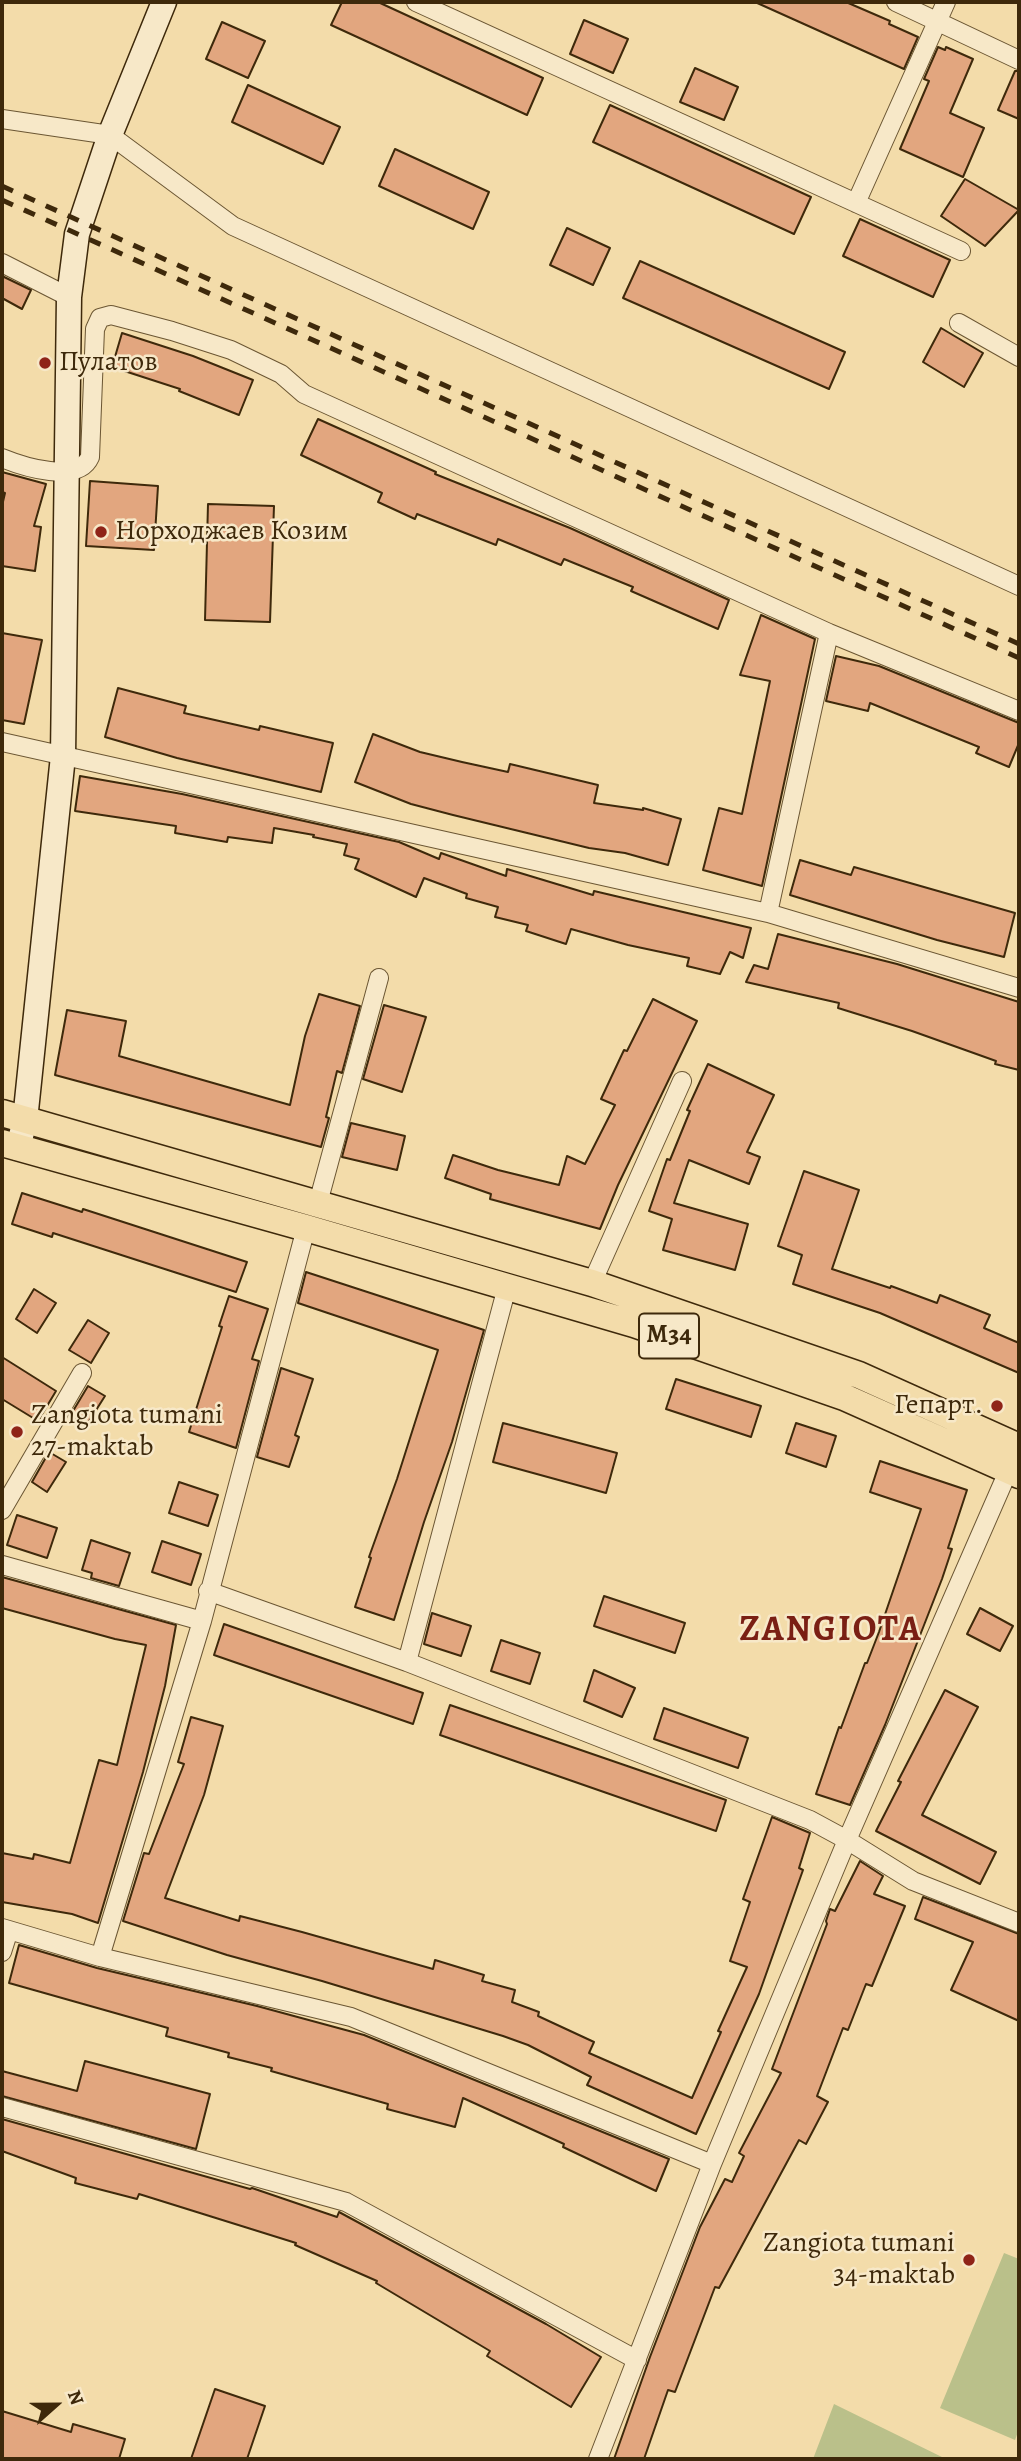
<!DOCTYPE html>
<meta charset="utf-8">
<style>
body{margin:0}
#map{position:relative;width:1021px;height:2461px;overflow:hidden;background:#f3dcaa;font-family:Alegreya,serif}
canvas{display:block}
.frame{position:absolute;inset:0;border:4px solid #3e290b;pointer-events:none}
.north{position:absolute;left:21px;top:2370px;width:70px;height:70px;-webkit-text-stroke:5px #f7e8c8;paint-order:stroke;rotate:69deg;font-size:19px;font-weight:700;line-height:28px;text-align:center;color:#3e290b}
.north::after{content:'';display:block;margin:auto;width:24px;height:32px;background:#3e290b;clip-path:polygon(50% 0,100% 100%,50% 72%,0 100%)}
</style>
<div id="map">
<canvas width="1021" height="2461"></canvas>
<div class="frame"></div>
<div class="north">N</div>
</div>
<script>
const context = document.querySelector('canvas').getContext('2d');
context.lineJoin = 'round';
function paint(path, color) { context.fillStyle = color; context.fill(path, 'evenodd'); }
function trace(path, color, width, dash) { context.strokeStyle = color; context.lineWidth = width; context.lineCap = dash ? 'butt' : 'round'; context.setLineDash(dash || []); context.stroke(path); }
function drawText(font, color, halo, rows, align = 'center') {
  context.font = font + ' Alegreya,serif'; context.lineWidth = 5; context.setLineDash([]); context.textBaseline = 'middle'; context.strokeStyle = halo; context.fillStyle = color; for (const [text, x, y, turn = 0] of rows) {
    context.save(); context.translate(x, y); context.rotate((+turn || 0) * Math.PI / 180); context.textAlign = isNaN(turn) ? turn : align; if (halo) context.strokeText(text, 0, 0); context.fillText(text, 0, 0); context.restore();
  }
}
paint(new Path2D(`
 M1004 2253 1019 2259V2429L1015 2440 940 2408Z
 M834 2404 946 2459H813Z`), '#bac08a');
const building = new Path2D(`
 M342 2H378L543 78 527 115 331 25Z
 M755 2H846L890 21 889 24 918 37 904 69Z
 M584 20 628 39 613 73 570 54Z
 M222 22 265 41 248 78 206 59Z
 M938 47 945 50 946 47 973 59 950 113 984 128 963 177 900 149 929 81 924 79Z
 M695 68 738 87 724 120 680 102Z
 M1015 71H1019V119L998 110Z
 M248 85 340 127 323 164 232 122Z
 M610 105 811 197 794 234 593 142Z
 M395 149 489 192 473 229 379 186Z
 M965 179 1019 210 985 246 941 216Z
 M860 219 950 260 933 297 843 256Z
 M567 228 610 248 593 285 550 265Z
 M640 261 845 352 829 389 623 298Z
 M2 276 31 290 22 309 2 298Z
 M941 328 983 353 964 387 923 362Z
 M122 333 193 356 253 380 239 415 179 391 180 389 112 367Z
 M318 419 436 472 435 474 570 528 729 600 718 629 631 591 633 587 564 559 561 565 498 539 496 545 417 514 415 519 378 502 382 493 301 455Z
 M2 472 46 484 34 526 41 527 35 571 2 566V506L5 493 2 492Z
 M90 481 158 486 154 550 86 546Z
 M208 504 274 506 270 622 205 620Z
 M761 615 815 639 762 886 703 870 719 808 742 814 770 681 740 675Z
 M2 633 42 640 24 724 2 720Z
 M836 656 879 666 1019 723V743L1009 767 976 753 979 747 870 703 868 711 826 701Z
 M118 688 186 706 184 713 259 730 260 726 333 743 321 792 177 758 105 737Z
 M373 734 420 752 462 762 508 772 510 764 598 785 594 803 643 810V808L681 819 668 865 625 853 589 848 453 815 411 804 355 782Z
 M80 776 182 794 399 842 439 859 441 853 506 876 507 869 593 895 594 891 751 928 743 958 730 952 720 974 687 966 689 958 628 945 571 929 566 944 526 931 528 925 495 917 498 907 466 898 467 894 424 878 416 897 355 869 359 859 344 855 347 844 313 837 314 835 274 828 272 843 228 837 227 842 175 833 176 826 75 811Z
 M800 860 851 875 854 867 1015 913 1004 957 937 940 790 895Z
 M778 934 897 964 1019 1002V1070L995 1064 996 1061 912 1031 838 1008 839 1003 746 982 754 965 768 969Z
 M319 994 360 1006 342 1073 337 1071 326 1117 329 1118 321 1147 55 1075 67 1010 126 1021 119 1056 290 1105 305 1036Z
 M653 999 697 1021 618 1185 600 1229 490 1199 491 1194 445 1178 453 1155 498 1170 559 1185 567 1156 585 1164 615 1105 601 1099 624 1050 627 1051Z
 M384 1005 426 1017 402 1092 363 1079Z
 M708 1064 774 1095 747 1152 760 1157 749 1184 689 1160 674 1203 748 1224 735 1270 663 1250 672 1219 649 1211 667 1159 670 1160 690 1111 687 1110Z
 M351 1123 405 1136 397 1170 342 1157Z
 M804 1171 859 1190 832 1269 890 1288 891 1286 937 1303 940 1295 990 1315 984 1328 1019 1343V1373L880 1313 793 1284 802 1255 778 1246Z
 M22 1193 82 1212 83 1209 247 1262 236 1292 53 1233 52 1237 12 1224Z
 M306 1272 484 1330 452 1442 424 1522 394 1620 355 1607 371 1558 369 1557 397 1479 438 1350 298 1303Z
 M34 1289 56 1303 37 1333 16 1319Z
 M229 1296 268 1309 252 1359 259 1361 236 1448 189 1432 222 1327 219 1326Z
 M88 1320 109 1333 91 1363 69 1350Z
 M2 1357 56 1391 38 1421 2 1399Z
 M281 1368 313 1379 295 1435 299 1437 289 1467 257 1457Z
 M676 1379 761 1406 751 1437 666 1409Z
 M88 1386 105 1396 86 1426 70 1416Z
 M503 1423 617 1453 606 1493 493 1462Z
 M796 1423 836 1436 826 1467 786 1453Z
 M49 1452 66 1462 47 1492 32 1482Z
 M880 1461 967 1490 948 1548 952 1549 942 1579 885 1725 850 1805 816 1794 839 1727 841 1728 865 1663H867L879 1632 921 1509 870 1492Z
 M179 1482 218 1495 208 1526 169 1513Z
 M17 1515 57 1528 47 1558 7 1545Z
 M91 1540 130 1553 119 1586 91 1578 92 1573 82 1570Z
 M162 1541 201 1554 191 1585 152 1572Z
 M2 1577 176 1625 165 1686 143 1772 98 1923 72 1914 2 1902V1853L33 1859 34 1854 70 1863 99 1760 117 1765 146 1645 115 1639 2 1608Z
 M604 1596 685 1623 675 1653 594 1626Z
 M980 1608 1013 1626 1000 1651 967 1634Z
 M432 1613 471 1626 461 1656 424 1644Z
 M224 1624 423 1693 413 1724 214 1655Z
 M501 1640 540 1653 530 1684 491 1671Z
 M594 1670 635 1688 622 1717 584 1701Z
 M945 1690 978 1707 922 1815 996 1852 980 1884 876 1831 901 1782 898 1781Z
 M450 1705 726 1800 716 1831 440 1735Z
 M664 1708 748 1738 738 1768 654 1739Z
 M191 1717 223 1726 204 1795 165 1898 239 1921 240 1916 302 1932 433 1969 435 1960 484 1975 482 1981 515 1990 512 2002 539 2012 538 2016 594 2042 589 2053 692 2098 721 2032 718 2031 747 1967 730 1961 750 1902 743 1899 772 1817 810 1833 799 1868 803 1870 759 1994 696 2134 587 2085 591 2077 528 2045 503 2036 322 1981 227 1955 123 1921 144 1853 149 1854 184 1764 178 1762Z
 M860 1861 883 1876 874 1894 905 1906 872 1986 866 1984 848 2030 843 2028 817 2096 828 2102 806 2144 799 2140 719 2288 715 2287 675 2392 668 2390 644 2459H614L650 2357 700 2227 725 2179 732 2182 744 2156 739 2153 781 2073 772 2069 827 1924 826 1921 830 1909 835 1911Z
 M923 1897 1019 1934V2021L951 1990 973 1942 915 1919Z
 M19 1945 97 1968 257 2006 364 2035 669 2159 656 2191 563 2147 564 2144 463 2098 455 2127 387 2109 388 2104 271 2071 272 2068 228 2057 229 2053 166 2036 168 2028 9 1983Z
 M85 2061 210 2094 196 2149 2 2096V2071L77 2091Z
 M2 2119 250 2189 252 2188 337 2217 339 2212 546 2324 601 2357 571 2407 487 2356 490 2351 376 2283 377 2281 295 2245 296 2243 139 2194 137 2199 75 2183 76 2178 2 2151Z
 M215 2389 265 2406 247 2459H191Z
 M2 2411 71 2432 73 2424 125 2439 119 2459H2Z`);
paint(building, '#e2a67f');
trace(building, '#3e290b', 2);
const street = new Path2D(`
 M416 2 961 251
 M896 2 1019 60
 M2 119 110 135 233 226 1019 586
 M856 203 946 2
 M2 263 69 297
 M959 323 1019 357
 M2 458C24 467 78 484 90 457L95 329 100 318 111 315 172 331 231 350 281 374 304 394 829 633 1019 711
 M2 742 768 913 1019 988
 M768 913 829 633
 M318 1203 379 978
 M592 1283 682 1081
 M2 1510 82 1373
 M2 1565 202 1621
 M208 1591 407 1662 810 1820 847 1840 913 1881 1019 1923
 M407 1662 507 1287
 M2 1928 100 1957 351 2017 712 2164
 M2 1952 9 1930
 M100 1957 202 1621 306 1228
 M2 2107 346 2202 637 2360
 M598 2459 712 2164 847 1840 1013 1460`);
const secondary = new Path2D(`
 M18 1148 25 1120 63 756 69 297 77 234 110 135 164 2`);
const primary = new Path2D(`
 M2 1113 592 1283 859 1375 1019 1447
 M2 1143 306 1228 634 1324 844 1397 1019 1475`);
trace(street, '#6b5633', 20);
trace(secondary, '#3e290b', 27);
trace(primary, '#3e290b', 29);
trace(street, '#f7e8c8', 18);
trace(secondary, '#f7e8c8', 24);
trace(primary, '#f3dcaa', 26);
trace(new Path2D(`
 M2 186 1019 644
 M2 200 1019 658`), '#3e290b', 5, [12, 12]);
for (const [x, y, r, color] of [
 [45,363,7,"#8f2418"],
 [101,532,7,"#8f2418"],
 [997,1406,7,"#8f2418"],
 [17,1432,7,"#8f2418"],
 [969,2260,7,"#8f2418"]
]) { const dot = new Path2D(); dot.arc(x, y, r, 0, 2 * Math.PI); context.fillStyle = color; context.fill(dot); trace(dot, '#f7e8c8', 2.5); }
for (const [x, y, w] of [
 [669,1336,60]
]) { const box = new Path2D(); box.roundRect(x - w / 2, y - 22.5, w, 45, 5); context.fillStyle = '#f7e8c8'; context.fill(box); trace(box, '#3e290b', 2); }
drawText('bold 26px', '#3e290b', null, [
 ["M34",669,1336]
]);
drawText('28px', '#3e290b', '#f7e8c8', [
 ["Пулатов",59,363],
 ["Норходжаев Козим",115,532],
 ["Гепарт.",983,1406,"right"],
 ["Zangiota tumani",31,1416],
 ["27-maktab",31,1448],
 ["Zangiota tumani",955,2244,"right"],
 ["34-maktab",955,2276,"right"]
], 'left');
context.letterSpacing = '2px';
drawText('bold 35px', '#7a1f14', '#f7e8c8', [
 ["ZANGIOTA",831,1631]
]);
context.letterSpacing = '0px';
</script>
